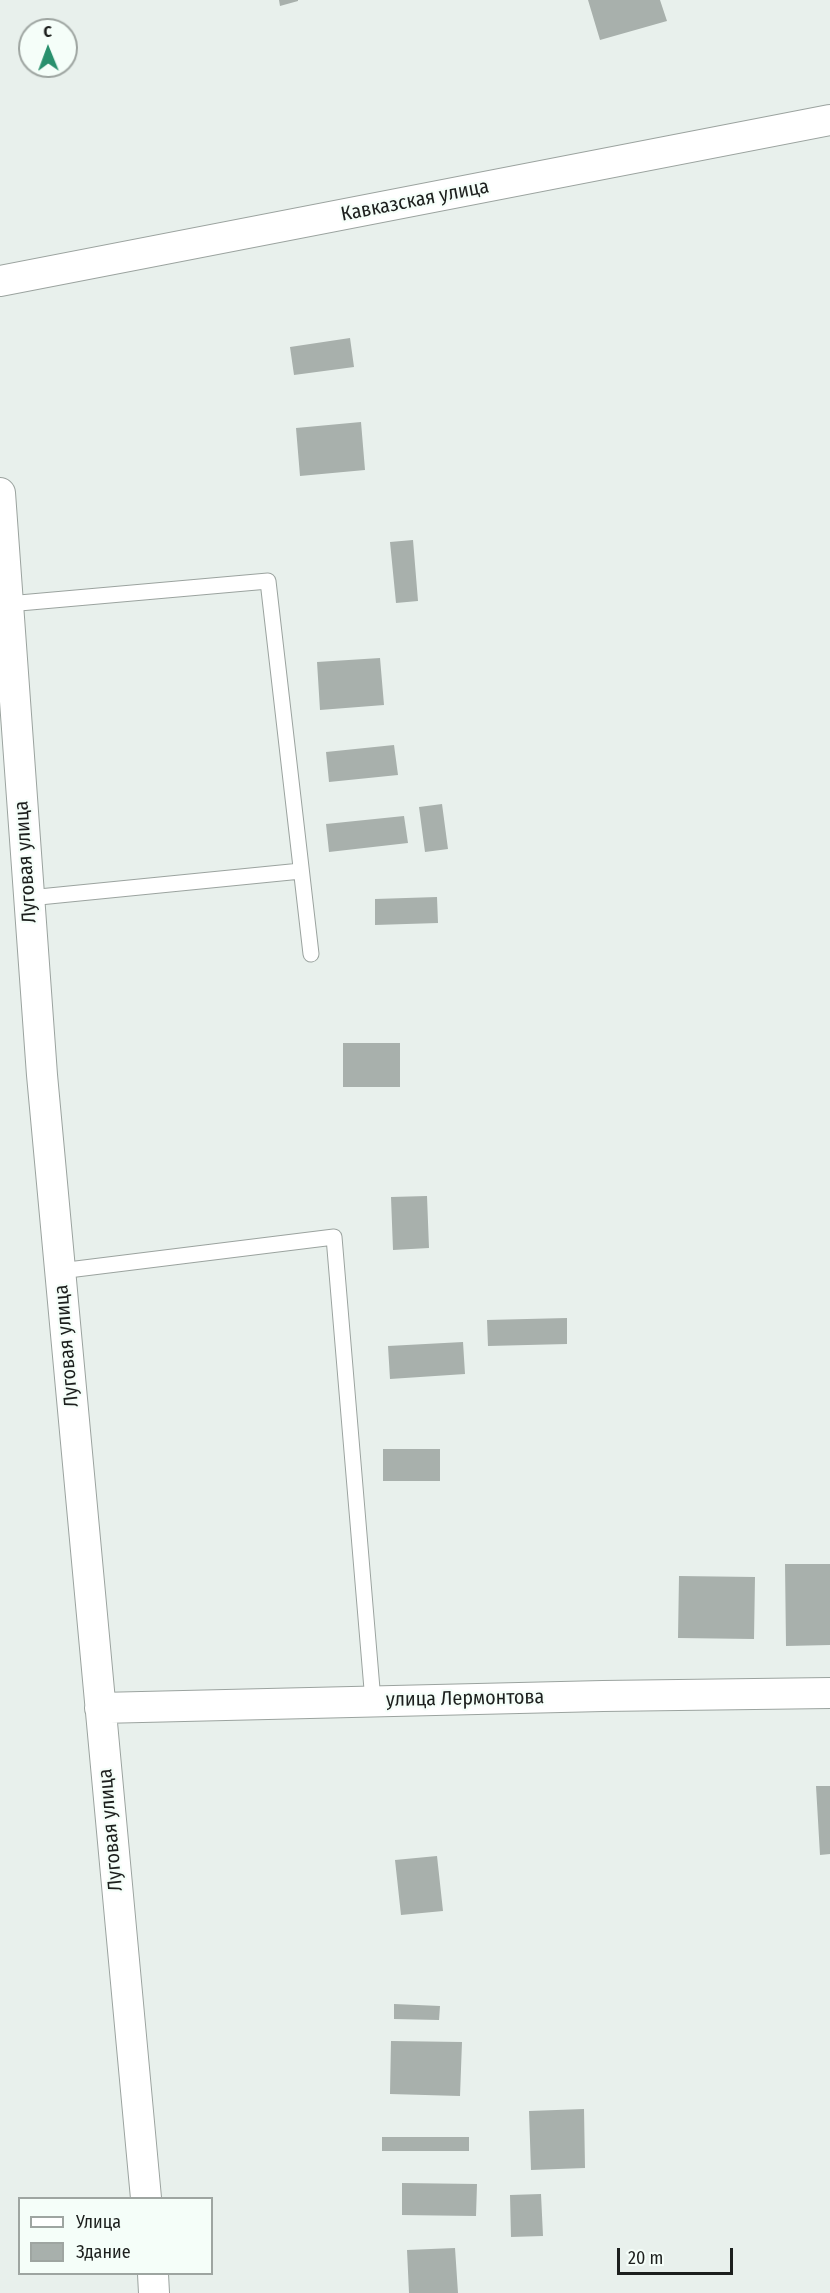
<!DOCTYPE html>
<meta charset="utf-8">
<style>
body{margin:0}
#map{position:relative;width:830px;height:2293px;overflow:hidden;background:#e8f0ec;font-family:"Fira Sans Condensed",sans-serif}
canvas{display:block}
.legend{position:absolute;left:18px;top:2197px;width:195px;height:78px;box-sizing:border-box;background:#f5fef9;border:2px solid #9ea5a1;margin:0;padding:8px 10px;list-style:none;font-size:18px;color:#1c1f1d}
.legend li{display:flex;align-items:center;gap:12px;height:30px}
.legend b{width:30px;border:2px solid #9ea5a1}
.north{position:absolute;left:18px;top:18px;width:60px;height:60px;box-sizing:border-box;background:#f5fef9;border:2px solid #9ea5a1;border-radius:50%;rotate:359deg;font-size:16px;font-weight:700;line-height:24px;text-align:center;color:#1c1f1d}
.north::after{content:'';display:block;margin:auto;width:21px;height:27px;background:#29906d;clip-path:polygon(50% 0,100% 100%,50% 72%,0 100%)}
.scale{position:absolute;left:617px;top:2248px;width:116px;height:27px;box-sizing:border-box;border:3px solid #1c1f1d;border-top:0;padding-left:8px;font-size:18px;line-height:21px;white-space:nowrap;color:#1c1f1d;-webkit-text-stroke:4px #f5fef9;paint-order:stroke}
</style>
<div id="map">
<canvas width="830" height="2293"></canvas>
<ul class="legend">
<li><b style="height:8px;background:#fff"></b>Улица</li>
<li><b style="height:16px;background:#a8b0ac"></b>Здание</li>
</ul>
<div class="north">С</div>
<div class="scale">20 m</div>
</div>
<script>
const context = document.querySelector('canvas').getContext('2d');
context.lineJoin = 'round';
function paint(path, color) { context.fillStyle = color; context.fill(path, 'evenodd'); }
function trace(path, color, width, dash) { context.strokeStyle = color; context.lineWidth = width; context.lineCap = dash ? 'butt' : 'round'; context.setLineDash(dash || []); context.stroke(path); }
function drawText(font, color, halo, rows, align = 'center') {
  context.font = font + ' "Fira Sans Condensed",sans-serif'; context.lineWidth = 4.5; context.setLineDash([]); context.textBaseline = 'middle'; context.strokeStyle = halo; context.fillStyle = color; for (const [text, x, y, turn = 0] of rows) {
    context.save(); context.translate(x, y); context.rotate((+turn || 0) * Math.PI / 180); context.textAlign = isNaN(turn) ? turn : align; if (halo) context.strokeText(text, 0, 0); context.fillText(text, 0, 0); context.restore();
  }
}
paint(new Path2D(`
 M279 0H298V1L280 6Z
 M588 0H660L667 21 600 40Z
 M350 338 354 367 294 375 290 347Z
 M361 422 365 470 300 476 296 428Z
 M413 540 418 601 396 603 390 542Z
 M380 658 384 705 320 710 317 662Z
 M394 745 398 775 329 782 326 752Z
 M442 804 448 849 425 852 419 807Z
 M404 816 408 843 329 852 326 824Z
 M437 897 438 923 375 925V899Z
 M343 1043H400V1087H343Z
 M427 1196 429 1248 393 1250 391 1197Z
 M567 1318V1344L488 1346 487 1320Z
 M463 1342 465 1374 390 1379 388 1346Z
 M383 1449H440V1481H383Z
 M785 1564H830V1645L786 1646Z
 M679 1576 755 1577 754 1639 678 1638Z
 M816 1786H830V1854L820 1855Z
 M437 1856 443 1911 401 1915 395 1860Z
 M394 2004 440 2006 439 2020 394 2019Z
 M391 2041 462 2042 460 2096 390 2094Z
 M584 2109 585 2168 531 2170 529 2111Z
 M382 2137H469V2151H382Z
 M402 2183 477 2184 476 2216 402 2215Z
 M541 2194 543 2236 511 2237 510 2195Z
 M455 2248 458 2293H409L407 2250Z`), '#a8b0ac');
const service = new Path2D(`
 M8 604 268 581 311 954
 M29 898 301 871
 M60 1271 334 1237 373 1701`);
const minor = new Path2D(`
 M0 281 830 120
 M0 493 42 1075 146 2198
 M100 1708 603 1696 830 1693
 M153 2274 154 2293`);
trace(service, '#9ba39f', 17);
trace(minor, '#9ba39f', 32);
trace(service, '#fff', 15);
trace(minor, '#fff', 30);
drawText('20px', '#1c1f1d', '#f5fef9', [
 ["Кавказская улица",415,201,-11],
 ["Луговая улица",26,862,-94],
 ["Луговая улица",67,1346,-95],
 ["улица Лермонтова",465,1699,-1],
 ["Луговая улица",111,1830,-95]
]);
</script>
